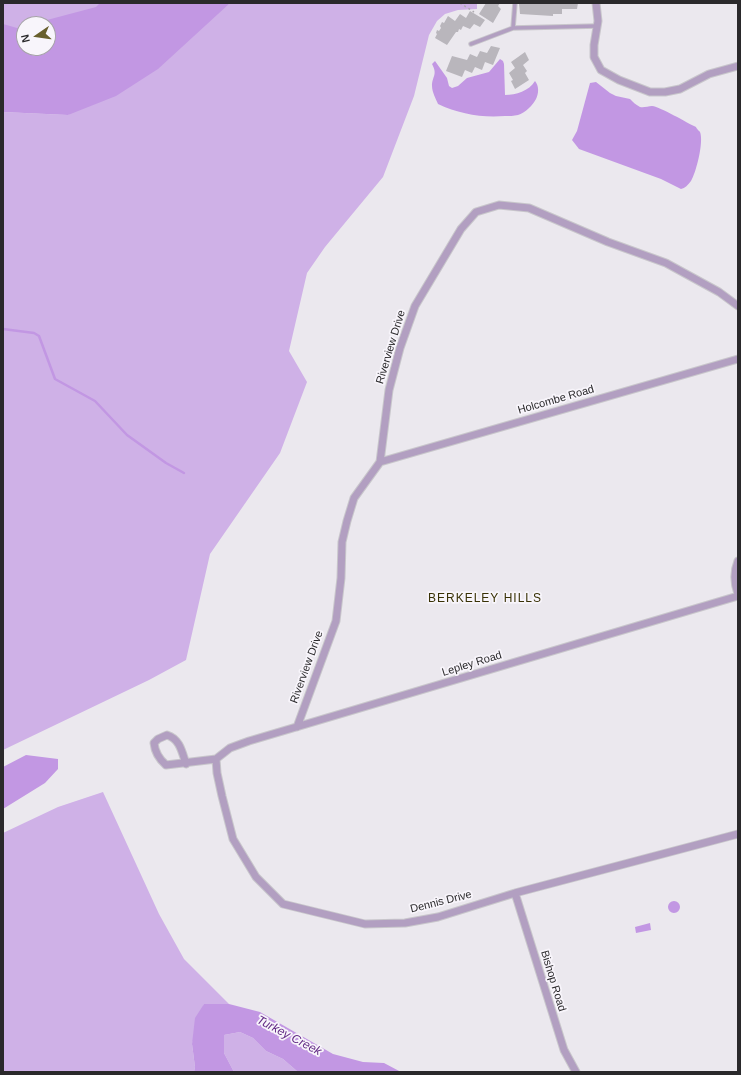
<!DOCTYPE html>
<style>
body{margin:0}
#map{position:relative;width:741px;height:1075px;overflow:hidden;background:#ebe8ee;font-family:Arial,sans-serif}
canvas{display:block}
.frame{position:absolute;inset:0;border:4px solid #2a292b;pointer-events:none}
.north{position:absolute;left:16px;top:16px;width:40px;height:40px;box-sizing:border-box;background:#f8f5fb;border:1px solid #a6a3a8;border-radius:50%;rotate:257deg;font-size:11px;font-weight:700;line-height:16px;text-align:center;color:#2a292b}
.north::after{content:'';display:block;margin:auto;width:14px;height:18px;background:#685f2c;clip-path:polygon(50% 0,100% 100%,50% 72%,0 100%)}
</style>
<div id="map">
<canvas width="741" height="1075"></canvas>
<div class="frame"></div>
<div class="north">N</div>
</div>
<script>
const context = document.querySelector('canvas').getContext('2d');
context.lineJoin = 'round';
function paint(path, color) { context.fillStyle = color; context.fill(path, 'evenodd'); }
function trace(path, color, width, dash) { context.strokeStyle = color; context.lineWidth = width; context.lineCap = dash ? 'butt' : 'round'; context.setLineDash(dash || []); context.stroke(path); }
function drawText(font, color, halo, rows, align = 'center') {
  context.font = font + ' Arial,sans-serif'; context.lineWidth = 3.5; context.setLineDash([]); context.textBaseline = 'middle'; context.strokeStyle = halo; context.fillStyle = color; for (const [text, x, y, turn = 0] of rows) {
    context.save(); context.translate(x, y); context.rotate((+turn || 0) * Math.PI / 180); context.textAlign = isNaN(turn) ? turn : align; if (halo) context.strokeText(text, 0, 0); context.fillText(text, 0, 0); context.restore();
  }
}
paint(new Path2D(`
 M3 3H139L52 47 3 62ZM24 24H48V48H24Z
 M230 3H477V9L458 10 445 14 437 21 429 35 414 96 383 177 325 247 307 273 289 351 307 382 280 453 210 554 186 660 149 680 3 750V112L68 115Z
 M103 792 159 914 184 959 229 1004H204L192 1044 195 1067 194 1072H3V833L58 807Z
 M240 1032 253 1038 266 1051 283 1059 298 1072H234L224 1053V1035Z`), '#cfb1e7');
paint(new Path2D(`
 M100 3H230L158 69 116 96 68 115 3 112V24L17 28 24 26V48H48V24H32L96 7Z
 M500 59 503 61 504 64 505 95C516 95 529 91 535 81 539 86 539 93 536 99 533 105 525 113 518 115 514 116 509 116 505 116 482 118 459 114 438 104 436 99 432 92 432 86 432 76 438 75 432 64L435 61 447 78 449 86 452 88 458 86 467 78 489 72Z
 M596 82 610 93 616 96 630 99C633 102 636 105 640 107 644 108 648 106 652 106 661 107 687 123 696 127 696 128 700 132 700 132 704 142 696 173 691 181 688 185 685 188 681 189L661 179 579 149 572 140 577 131 590 83Z
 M26 755 58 759V769L45 783 3 809V767Z
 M668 907a6 6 0 1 1 12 0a6 6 0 1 1-12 0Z
 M650 923 651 930 636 933 635 927Z
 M204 1004H229L260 1012 333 1054 363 1062 384 1063 401 1072H298L283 1059 266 1051 253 1038 240 1032 224 1035V1053L234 1072H194L195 1067 192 1044 195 1018Z`), '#c297e3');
trace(new Path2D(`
 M3 329 34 333 39 336 55 379 95 401 127 435 166 463 184 473`), '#c297e3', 2.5);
paint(new Path2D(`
 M486 3H500L498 6 501 9 493 23 479 14Z
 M519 3H578L577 9H562V14H553V16L520 14Z
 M470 11 485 20 480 27 474 24 470 29 463 26 461 30 459 29 458 32H456L447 45 435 38 437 34 436 33 437 30 439 31 441 28 440 26 442 22 444 23 448 16 455 21 460 14 466 18Z
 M491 46 500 48 493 65 485 62 482 70 475 67 472 73 465 70 462 77 446 71 452 56 467 60 470 54 477 57 480 51 487 53Z
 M525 52 529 60 523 65 527 71 525 73 529 80 515 89 511 81 513 80 509 73 515 68 511 62Z`), '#b9b6bc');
const lane = new Path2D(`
 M513 28 515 3
 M471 44 513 28 597 26`);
const street = new Path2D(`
 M596 3 598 21 594 45V57L601 70 619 80 650 92H665L680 89 709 74 738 66
 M380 462 738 359
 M738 561C734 571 734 583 738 594
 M297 727 336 621 341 578 342 542 347 521 354 498 380 462 389 390 400 348 415 306 461 229 476 212 499 205 529 208 608 242 666 263 719 292 738 306
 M216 759 217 773 222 796 233 839 256 877 283 904 365 924 405 923 438 917 515 893 738 834
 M216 759 230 748 249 741 738 596
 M186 764C182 752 180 739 167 735L158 739 154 743C155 753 159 759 166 765L216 759
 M515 893 564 1050 576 1072`);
trace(lane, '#c8c6cb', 5.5);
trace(street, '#c8c6cb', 9);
trace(new Path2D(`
 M460 3 474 12`), '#adaaaf', 1.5, [2, 3]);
trace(lane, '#b29fc1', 3.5);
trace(street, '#b29fc1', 7);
drawText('11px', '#2a292b', '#f8f5fb', [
 ["Riverview Drive",391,347,-73],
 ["Holcombe Road",556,400,-16],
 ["Lepley Road",472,664,-17],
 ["Riverview Drive",307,667,-70],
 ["Dennis Drive",441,902,-14],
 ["Bishop Road",553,981,73]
]);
context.letterSpacing = '1px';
drawText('12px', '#393206', '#f8f5fb', [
 ["BERKELEY HILLS",485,599]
]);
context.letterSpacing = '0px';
drawText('italic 12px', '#642d86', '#f8f5fb', [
 ["Turkey Creek",289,1036,28]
]);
</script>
